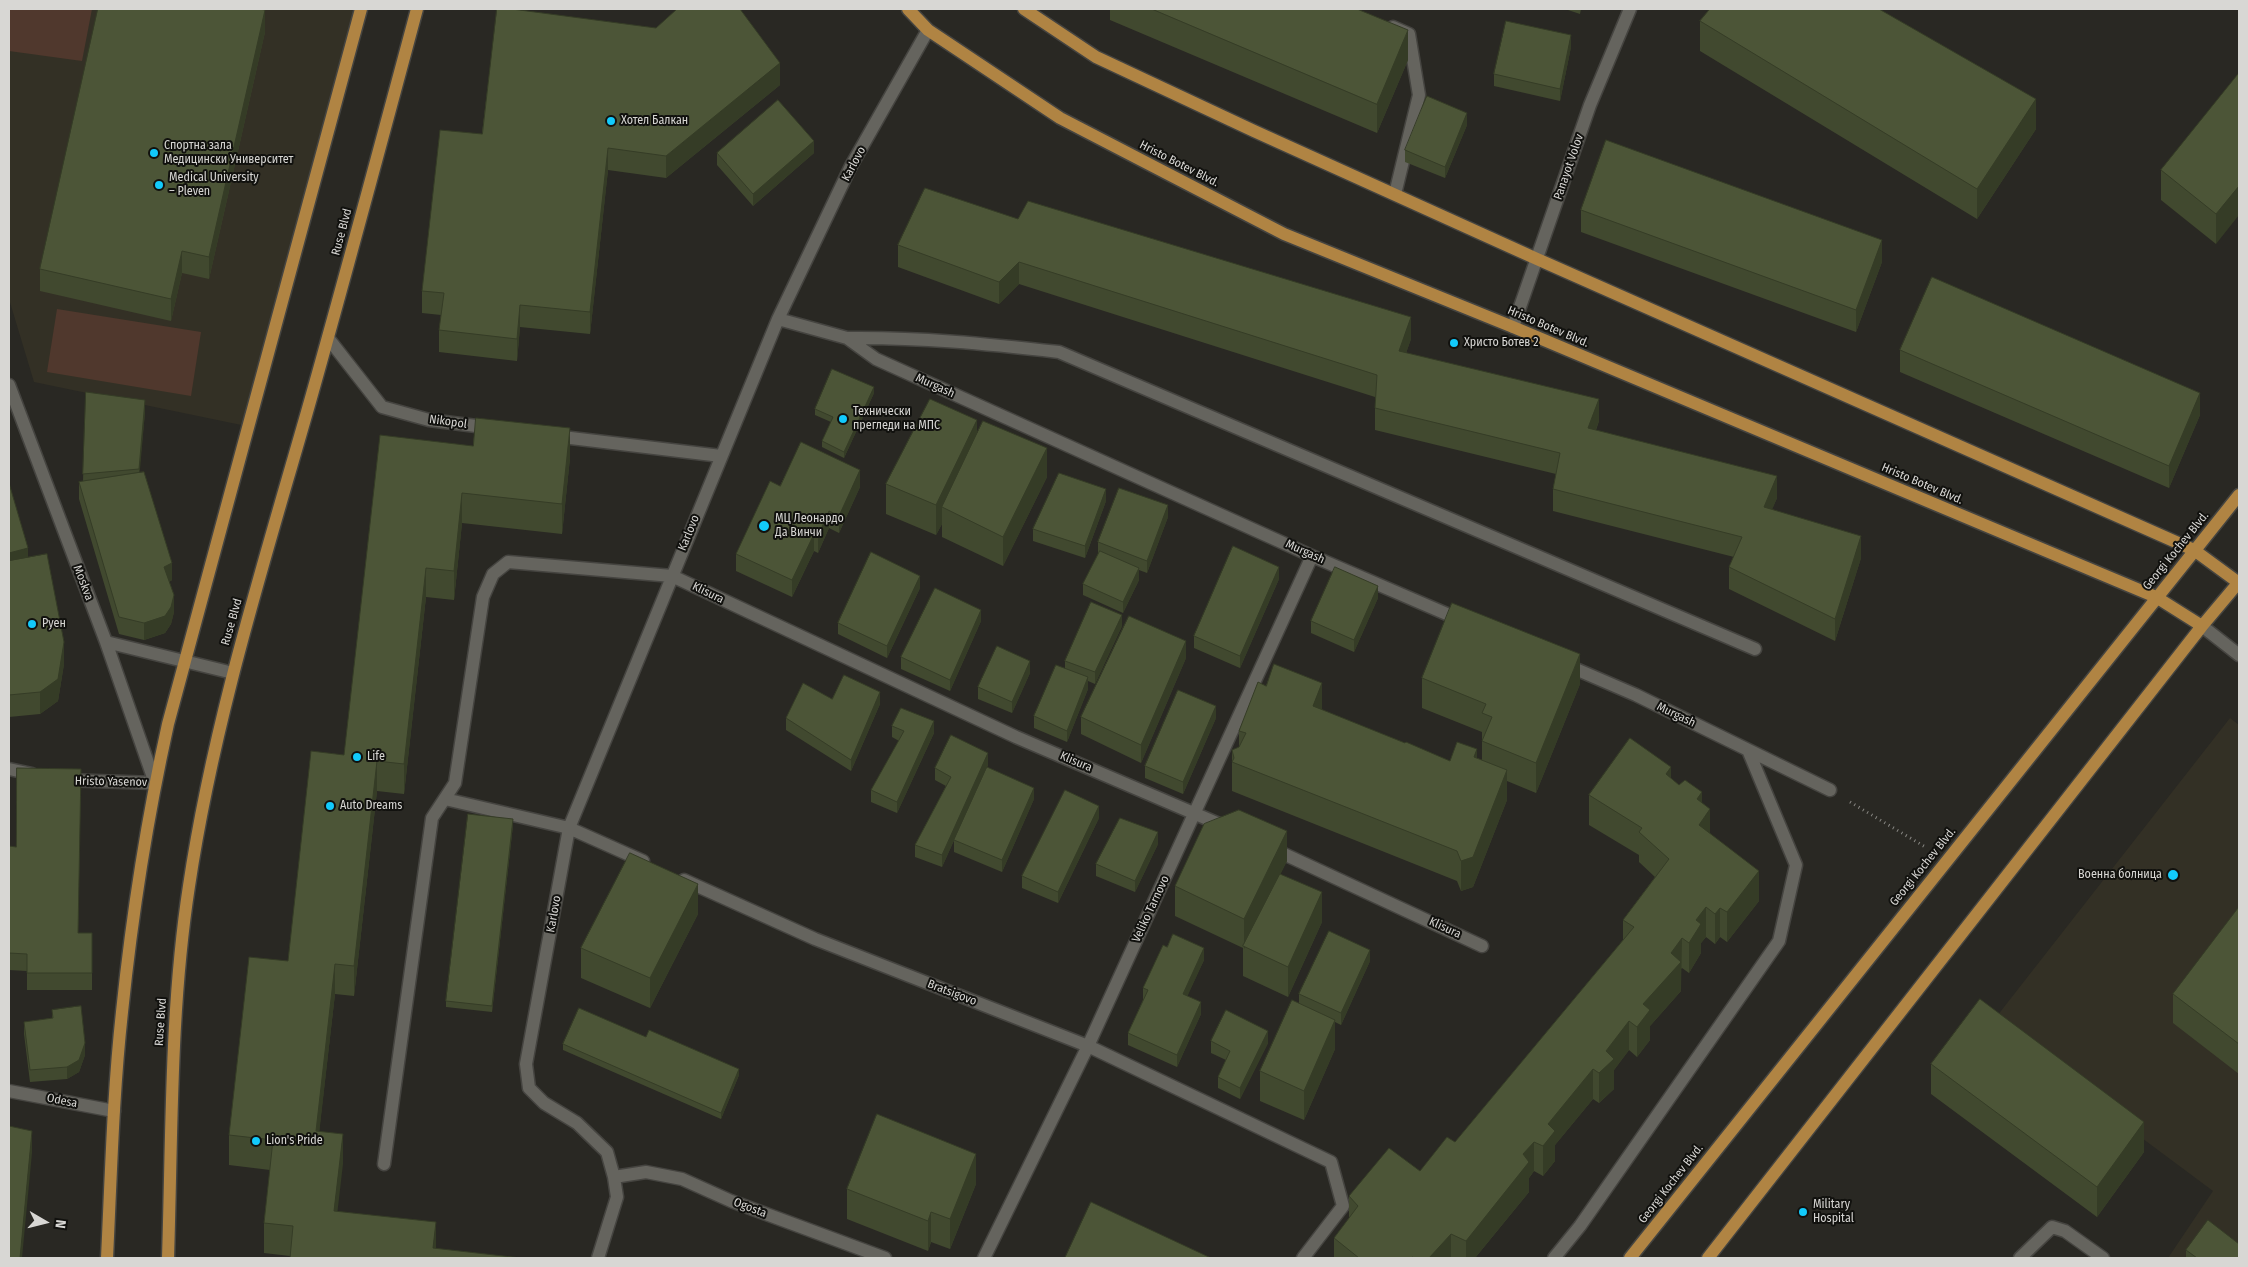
<!DOCTYPE html>
<meta charset="utf-8">
<style>
body{margin:0}
#map{position:relative;width:2248px;height:1267px;overflow:hidden;background:#292823;font-family:"Fira Sans Condensed",sans-serif}
canvas{display:block}
.frame{position:absolute;inset:0;border:10px solid #d8d7d4;pointer-events:none}
.north{position:absolute;left:20px;top:1197px;width:50px;height:50px;-webkit-text-stroke:4px #11110e;paint-order:stroke;rotate:98deg;font-size:14px;font-weight:700;line-height:20px;text-align:center;color:#d8d7d4}
.north::after{content:'';display:block;margin:auto;width:18px;height:22px;background:#d8d7d4;clip-path:polygon(50% 0,100% 100%,50% 72%,0 100%)}
</style>
<div id="map">
<canvas width="2248" height="1267"></canvas>
<div class="frame"></div>
<div class="north">N</div>
</div>
<script>
const context = document.querySelector('canvas').getContext('2d');
context.lineJoin = 'round';
function paint(path, color) { context.fillStyle = color; context.fill(path, 'evenodd'); }
function trace(path, color, width, dash) { context.strokeStyle = color; context.lineWidth = width; context.lineCap = dash ? 'butt' : 'round'; context.setLineDash(dash || []); context.stroke(path); }
function drawText(font, color, halo, rows, align = 'center') {
  context.font = font + ' "Fira Sans Condensed",sans-serif'; context.lineWidth = 4; context.setLineDash([]); context.textBaseline = 'middle'; context.strokeStyle = halo; context.fillStyle = color; for (const [text, x, y, turn = 0] of rows) {
    context.save(); context.translate(x, y); context.rotate((+turn || 0) * Math.PI / 180); context.textAlign = isNaN(turn) ? turn : align; if (halo) context.strokeText(text, 0, 0); context.fillText(text, 0, 0); context.restore();
  }
}
paint(new Path2D(`
 M9 9H354L251 427 34 382 9 299Z
 M2230 718 2239 725V1258H2168L2213 1191 1990 1025Z`), '#333025');
paint(new Path2D(`
 M9 9H92L82 61 9 51Z
 M57 309 201 332 191 396 47 372Z`), '#50382d');
const minor = new Path2D(`
 M1393 27 1409 34 1419 95 1395 194
 M778 319 847 338 876 359 1312 556 1463 621
 M1513 327 1590 105 1630 9
 M328 338 382 407 429 420 492 428
 M847 338C918 337 988 344 1059 352L1755 649
 M9 385 106 642 155 783 64 780
 M554 436 721 456
 M2202 626 2239 655
 M106 642 233 673
 M1564 664 1636 695 1830 790
 M9 769 32 774
 M445 799 569 828 643 861
 M1271 848 1482 946
 M684 880 815 939 1088 1046 1331 1162 1343 1206 1303 1258
 M9 1091 114 1111
 M384 1164 432 818 455 783 483 597 493 574 508 562 672 576 1016 737 1226 827
 M614 1177 646 1172 682 1179 731 1201 885 1258
 M598 1258 617 1197 614 1177 607 1152 577 1123 544 1103 529 1088 526 1064 569 828 778 319 851 166 928 30
 M984 1258 1088 1046 1312 556
 M1554 1258 1580 1226 1779 941 1796 865 1748 750
 M2020 1258 2052 1227 2065 1231 2103 1258`);
const major = new Path2D(`
 M908 9 928 30 1060 118 1284 234 1513 327 2156 597 2202 626
 M1024 9 1096 57 1254 131 1537 259 2194 550 2239 583
 M107 1258C111 1176 113 1094 122 1012 132 915 147 819 168 724L361 9
 M168 1258C172 1134 170 1009 189 886 213 725 262 569 307 412 345 278 381 143 417 9
 M1630 1258 2239 495
 M1708 1258 2202 626 2239 582`);
trace(minor, '#454440', 15);
trace(major, '#454440', 15);
trace(new Path2D(`
 M1850 802 1927 848`), '#888783', 3, [1, 4]);
trace(minor, '#65645e', 12);
trace(major, '#b08443', 12);
paint(new Path2D(`
 M98 9H264L265 32 209 279 182 273 171 321 40 291V269Z
 M1110 9H1357L1408 60 1377 133 1110 20Z
 M1565 9H1581L1580 14Z
 M1700 21 2036 129 1977 219 1700 51Z
 M1571 47 1560 101 1494 86V74Z
 M2239 73 2216 244 2161 200V170Z
 M780 85 666 178 608 170 590 334 520 327 517 361 439 352V330L441 315 422 313V291L482 134Z
 M1467 125 1445 178 1405 162V150Z
 M717 153H814L753 206 717 165Z
 M1581 210 1882 262 1856 332 1581 232Z
 M1018 219 1411 339 1406 353 1599 421 1596 430 1777 498 1772 509 1861 558 1835 641 1729 589V567L1734 557 1553 511V489L1556 474 1375 430V397L1019 284 999 304 898 267V245Z
 M1900 350 2200 415 2169 488 1900 372Z
 M86 392 145 412 139 473 172 580 169 582 174 612 171 624 165 633 144 640 119 634 79 499V482L83 481Z
 M874 393 844 458 822 447V441L831 422 815 415V409Z
 M977 434 1047 477 1003 566 942 537V524L936 535 886 514V484Z
 M473 446 570 458 562 534 462 523 454 600 426 597 404 794 377 791 354 996 335 994 319 1132 343 1164 290 1256 264 1253V1223L270 1170 229 1165V1135L288 961 344 755Z
 M9 483 28 557 64 664 58 701 40 714 9 717Z
 M780 486 860 487 839 533 829 528 818 553 814 551 792 597 736 571V554Z
 M1106 501 1085 558 1033 541V529Z
 M1168 517 1147 573 1139 570V580L1123 613 1083 595V584L1098 554V542Z
 M1279 579 1240 668 1194 648V636Z
 M920 588 887 658 838 634V623Z
 M1378 598 1354 652 1311 633V621Z
 M981 621 950 691 901 669V657Z
 M1122 626 1095 684 1088 681V689L1067 742 1034 728V716L1065 668V661Z
 M1186 658 1141 763 1081 734V717Z
 M1030 673 1012 713 978 699V687Z
 M1422 678 1580 684 1536 793 1507 781V800L1473 887 1461 891 1457 881 1232 791V750L1239 747V731L1322 710 1450 761 1477 758 1482 760V732L1422 708Z
 M832 699 880 704 851 771 786 730V718Z
 M1216 718 1183 794 1145 778V766Z
 M892 726 934 733 897 813 871 802V790L899 741 892 737Z
 M988 765 942 867 915 857V845L946 786 935 780V768Z
 M1671 779 1679 785 1702 802 1710 834 1759 901 1727 942 1720 937 1715 944 1706 937 1701 943V953L1689 973 1682 968 1681 969V991L1650 1026V1040L1637 1057 1629 1050 1614 1070V1089L1599 1103 1593 1099 1555 1145V1161L1543 1176 1534 1171 1529 1178V1192L1475 1258H1334V1238L1349 1219V1196L1420 1171 1455 1142 1623 940V920L1655 877 1639 862V855L1589 825V795Z
 M1034 799 1002 872 954 852V840Z
 M1099 818 1058 903 1022 888V876Z
 M513 825 492 1012 446 1007V1001Z
 M1158 844 1135 892 1096 876V864Z
 M9 846 78 933H92V990H27V971L9 970Z
 M1287 861 1280 874 1322 922 1288 997 1243 976V948L1175 916V886Z
 M2239 907V1074L2173 1023V994Z
 M698 914 650 1008 581 978V948Z
 M1167 947 1204 960 1187 996 1201 1014 1177 1067 1128 1045V1033L1143 1000V988Z
 M1370 961 1341 1025 1335 1022V1049L1304 1120 1260 1101V1071L1299 1003V994Z
 M52 1010 85 1055 79 1072 67 1079 30 1082 24 1034V1022L52 1018Z
 M646 1037 739 1075 721 1119 563 1050V1044Z
 M1211 1041 1268 1043 1240 1099 1218 1088V1077L1226 1060 1211 1053Z
 M1931 1064 2144 1152 2097 1217 1931 1094Z
 M976 1184 950 1249 931 1242 928 1251 847 1219V1189Z
 M2186 1250 2239 1258H2186Z`), '#41492f');
paint(new Path2D(`
 M265 10V32L209 279V257Z
 M1408 30V60L1377 133V104Z
 M1571 35V47L1560 101V89Z
 M780 63V85L666 178V156Z
 M2036 99V129L1977 219V189Z
 M1467 113V125L1445 178V167Z
 M814 141V153L753 206V194Z
 M608 148V170L590 334V312Z
 M2239 186V215L2216 244V214Z
 M1882 240V262L1856 332V310Z
 M182 251V273L171 321V299Z
 M1019 262V284L999 304V282Z
 M520 305V327L517 361V339Z
 M1411 317V339L1399 373V351Z
 M874 387V393L844 458V452Z
 M2200 393V415L2169 488V466Z
 M1599 399V421L1588 450V428Z
 M145 400V412L139 481V469Z
 M977 420V450L942 507V524L936 535V505Z
 M570 428V458L562 534V504Z
 M1047 448V477L1003 566V537Z
 M860 470V487L839 533V516Z
 M1777 476V498L1764 529V507Z
 M1106 489V501L1085 558V546Z
 M462 493V523L454 600V571Z
 M1168 505V517L1147 573V561Z
 M829 511V528L818 553V536Z
 M814 534V551L792 597V580Z
 M1861 536V558L1835 641V619Z
 M28 548V565L9 571V553Z
 M172 563V580L164 585V567Z
 M1279 567V579L1240 668V656Z
 M426 568V597L404 794V764Z
 M1139 568V580L1123 613V602Z
 M920 576V588L887 658V646Z
 M1378 586V598L1354 652V640Z
 M174 595V612L171 624 165 633 144 640V623Z
 M981 610V621L950 691V680Z
 M1122 615V626L1095 684V672Z
 M1186 641V658L1141 763V745Z
 M64 642V664L58 701 40 714V692Z
 M1580 654V684L1536 793V763Z
 M1030 661V673L1012 713V702Z
 M1088 677V689L1067 742V731Z
 M1322 683V713L1313 706Z
 M880 692V704L851 771V760Z
 M1216 706V718L1183 794V782Z
 M934 721V733L897 813V802Z
 M1477 749V779L1474 757Z
 M988 753V765L942 867V855Z
 M377 761V791L354 996V966Z
 M1671 767V797L1666 774Z
 M1507 770V800L1473 887 1461 891V861Z
 M1034 788V799L1002 872V860Z
 M1702 792V821L1710 809V839L1699 855 1697 799Z
 M1099 806V818L1058 903V892Z
 M513 819V825L492 1012V1006Z
 M1287 831V861L1244 949V919Z
 M1158 832V844L1135 892V881Z
 M1759 871V901L1727 942V912Z
 M698 884V914L650 1008V978Z
 M1322 892V922L1288 997V967Z
 M1706 907V937L1701 943V953L1689 973V943L1696 920Z
 M1720 908V937L1715 944V914Z
 M1682 938 1681 991 1650 1026V1040L1637 1057V1027L1643 1004 1671 953Z
 M1204 948V960L1183 1006V994Z
 M1370 950V961L1341 1025V1013Z
 M335 964V994L316 1161V1131Z
 M1201 1002V1014L1177 1067V1055Z
 M1335 1020V1049L1304 1120V1091Z
 M1629 1021V1050L1614 1070V1089L1599 1103V1073L1606 1051Z
 M1268 1031V1043L1240 1099V1088Z
 M85 1043V1055L79 1072 67 1079V1067Z
 M739 1069V1075L721 1119V1113Z
 M1593 1069V1099L1555 1145V1161L1543 1176V1146L1548 1124Z
 M2144 1122V1152L2097 1217V1187Z
 M32 1131V1153L22 1258H20Z
 M343 1134V1164L334 1241V1211Z
 M1534 1142V1171L1529 1178V1192L1475 1258H1466V1241L1523 1154Z
 M976 1154V1184L950 1249V1219Z
 M931 1212V1242L928 1251V1221Z
 M436 1222V1252L433 1248Z
 M1451 1234V1258H1429Z`), '#353c26');
const building = new Path2D(`
 M98 9H259L265 10 209 257 182 251 171 299 40 269Z
 M497 9H512L656 28 677 9H740L780 63 666 156 608 148 590 312 520 305 517 339 439 330 444 293 422 291 440 130 482 134Z
 M1152 9H1357L1408 30 1377 104Z
 M1710 9H1879L2036 99 1977 189 1700 21Z
 M1506 21 1571 35 1560 89 1494 74Z
 M2239 73V186L2216 214 2161 170Z
 M1427 96 1467 113 1445 167 1405 150Z
 M778 100 814 141 753 194 717 153Z
 M1606 140 1882 240 1856 310 1581 210Z
 M925 188 1018 219 1028 201 1411 317 1399 351 1599 399 1588 428 1777 476 1764 507 1861 536 1835 619 1729 567 1742 537 1553 489 1560 453 1375 408 1377 375 1019 262 999 282 898 245Z
 M1932 277 2200 393 2169 466 1900 350Z
 M832 369 874 387 844 452 822 441 833 417 815 409Z
 M86 392 145 400 139 469 83 474Z
 M930 399 977 420 936 505 886 484Z
 M476 418 570 428 562 504 462 493 454 571 426 568 404 764 377 761 354 966 335 964 316 1131 343 1134 334 1211 436 1222 433 1248 521 1258H290L293 1226 264 1223 273 1140 229 1135 249 957 288 961 311 751 344 755 380 435 473 446Z
 M983 421 1047 448 1003 537 942 507Z
 M801 442 860 470 839 516 829 511 818 536 814 534 792 580 736 554 770 481 780 486Z
 M144 472 172 563 164 567 174 595 171 607 165 616 144 623 119 617 79 482Z
 M1059 473 1106 489 1085 546 1033 529Z
 M9 483 28 548 9 553Z
 M1119 488 1168 505 1147 561 1098 542Z
 M1233 546 1279 567 1240 656 1194 636Z
 M1100 551 1139 568 1123 602 1083 584Z
 M871 552 920 576 887 646 838 623Z
 M47 554 64 642 58 679 40 692 9 695V561Z
 M1335 567 1378 586 1354 640 1311 621Z
 M935 588 981 610 950 680 901 657Z
 M1091 602 1122 615 1095 672 1065 661Z
 M1452 603 1580 654 1536 763 1482 741 1492 717 1482 713 1486 704 1422 678Z
 M1129 616 1186 641 1141 745 1081 717Z
 M997 646 1030 661 1012 702 978 687Z
 M1274 664 1322 683 1313 706 1405 743 1406 742 1450 761 1457 742 1477 749 1474 757 1507 770 1473 857 1461 861 1457 851 1232 762 1234 758 1232 750 1239 747 1246 733 1239 731 1258 682 1266 686Z
 M1056 665 1088 677 1067 731 1034 716Z
 M844 675 880 692 851 760 786 718 803 683 832 699Z
 M1178 690 1216 706 1183 782 1145 766Z
 M901 708 934 721 897 802 871 790 904 731 892 726Z
 M951 735 988 753 942 855 915 845 951 777 935 768Z
 M1630 738 1671 767 1666 774 1679 785 1685 780 1702 792 1697 799 1710 809 1699 825 1759 871 1727 912 1720 908 1715 914 1706 907 1696 920 1701 924 1689 943 1682 938 1671 953 1681 962 1643 1004 1650 1010 1637 1027 1629 1021 1606 1051 1614 1059 1599 1073 1593 1069 1548 1124 1555 1131 1543 1146 1534 1142 1523 1154 1529 1162 1466 1241 1451 1234 1429 1258H1414L1412 1257 1411 1258H1359L1334 1238 1358 1206 1349 1196 1389 1148 1420 1171 1447 1137 1455 1142 1634 927 1623 920 1669 859 1639 832 1642 828 1589 795Z
 M987 767 1034 788 1002 860 954 840Z
 M17 768 81 769 78 933H92V973H27V954L9 953V846L16 847Z
 M1065 790 1099 806 1058 892 1022 876Z
 M1239 810 1287 831 1244 919 1175 886 1204 824Z
 M468 814 513 819 492 1006 446 1001Z
 M1120 818 1158 832 1135 881 1096 864Z
 M630 853 698 884 650 978 581 948Z
 M1280 874 1322 892 1288 967 1243 946Z
 M2239 907V1044L2173 994Z
 M1329 931 1370 950 1341 1013 1299 994Z
 M1173 934 1204 948 1183 994 1201 1002 1177 1055 1128 1033 1148 990 1143 988 1163 945 1167 947Z
 M1980 999 2144 1122 2097 1187 1931 1064Z
 M1292 1000 1335 1020 1304 1091 1260 1071Z
 M81 1006 85 1043 79 1060 67 1067 30 1070 24 1022 53 1018 52 1010Z
 M579 1008 646 1037 649 1030 739 1069 721 1113 563 1044Z
 M1226 1010 1268 1031 1240 1088 1218 1077 1230 1051 1211 1041Z
 M877 1114 976 1154 950 1219 931 1212 928 1221 847 1189Z
 M9 1126 32 1131 20 1258H9Z
 M1091 1202 1211 1258H1065Z
 M2208 1220 2239 1244V1258H2197L2186 1250Z`);
paint(building, '#4c5537');
trace(building, '#353c26', 1);
for (const [x, y, r, color] of [
 [611,121,5,"#12cafb"],
 [154,153,5,"#12cafb"],
 [159,185,5,"#12cafb"],
 [1454,343,5,"#12cafb"],
 [843,419,5,"#12cafb"],
 [764,526,6,"#12cafb"],
 [32,624,5,"#12cafb"],
 [357,757,5,"#12cafb"],
 [330,806,5,"#12cafb"],
 [2173,875,6,"#12cafb"],
 [256,1141,5,"#12cafb"],
 [1803,1212,5,"#12cafb"]
]) { const dot = new Path2D(); dot.arc(x, y, r, 0, 2 * Math.PI); context.fillStyle = color; context.fill(dot); trace(dot, '#11110e', 2); }
drawText('12px', '#d8d7d4', '#11110e', [
 ["Хотел Балкан",621,121],
 ["Спортна зала",164,146],
 ["Медицински Университет",164,160],
 ["Medical University",169,178],
 ["– Pleven",169,192],
 ["Христо Ботев 2",1464,343],
 ["Технически",853,412],
 ["прегледи на МПС",853,426],
 ["МЦ Леонардо",775,519],
 ["Да Винчи",775,533],
 ["Руен",42,624],
 ["Life",367,757],
 ["Auto Dreams",340,806],
 ["Военна болница",2162,875,"right"],
 ["Lion's Pride",266,1141],
 ["Military",1813,1205],
 ["Hospital",1813,1219]
], 'left');
drawText('12px', '#d8d7d4', '#11110e', [
 ["Karlovo",854,164,-62],
 ["Hristo Botev Blvd.",1179,164,27],
 ["Panayot Volov",1569,167,-71],
 ["Ruse Blvd",342,232,-75],
 ["Hristo Botev Blvd.",1548,327,23],
 ["Murgash",935,386,24],
 ["Nikopol",448,422,8],
 ["Hristo Botev Blvd.",1922,484,23],
 ["Karlovo",689,533,-68],
 ["Georgi Kochev Blvd.",2176,551,-51],
 ["Murgash",1305,552,24],
 ["Moskva",83,583,69],
 ["Klisura",708,593,26],
 ["Ruse Blvd",232,622,-74],
 ["Murgash",1676,715,26],
 ["Klisura",1076,762,23],
 ["Hristo Yasenov",111,782,1],
 ["Georgi Kochev Blvd.",1923,867,-51],
 ["Veliko Tarnovo",1151,909,-65],
 ["Karlovo",554,914,-80],
 ["Klisura",1445,928,25],
 ["Bratsigovo",952,993,21],
 ["Ruse Blvd",161,1022,-86],
 ["Odesa",62,1101,11],
 ["Georgi Kochev Blvd.",1671,1184,-52],
 ["Ogosta",750,1208,21]
]);
</script>
